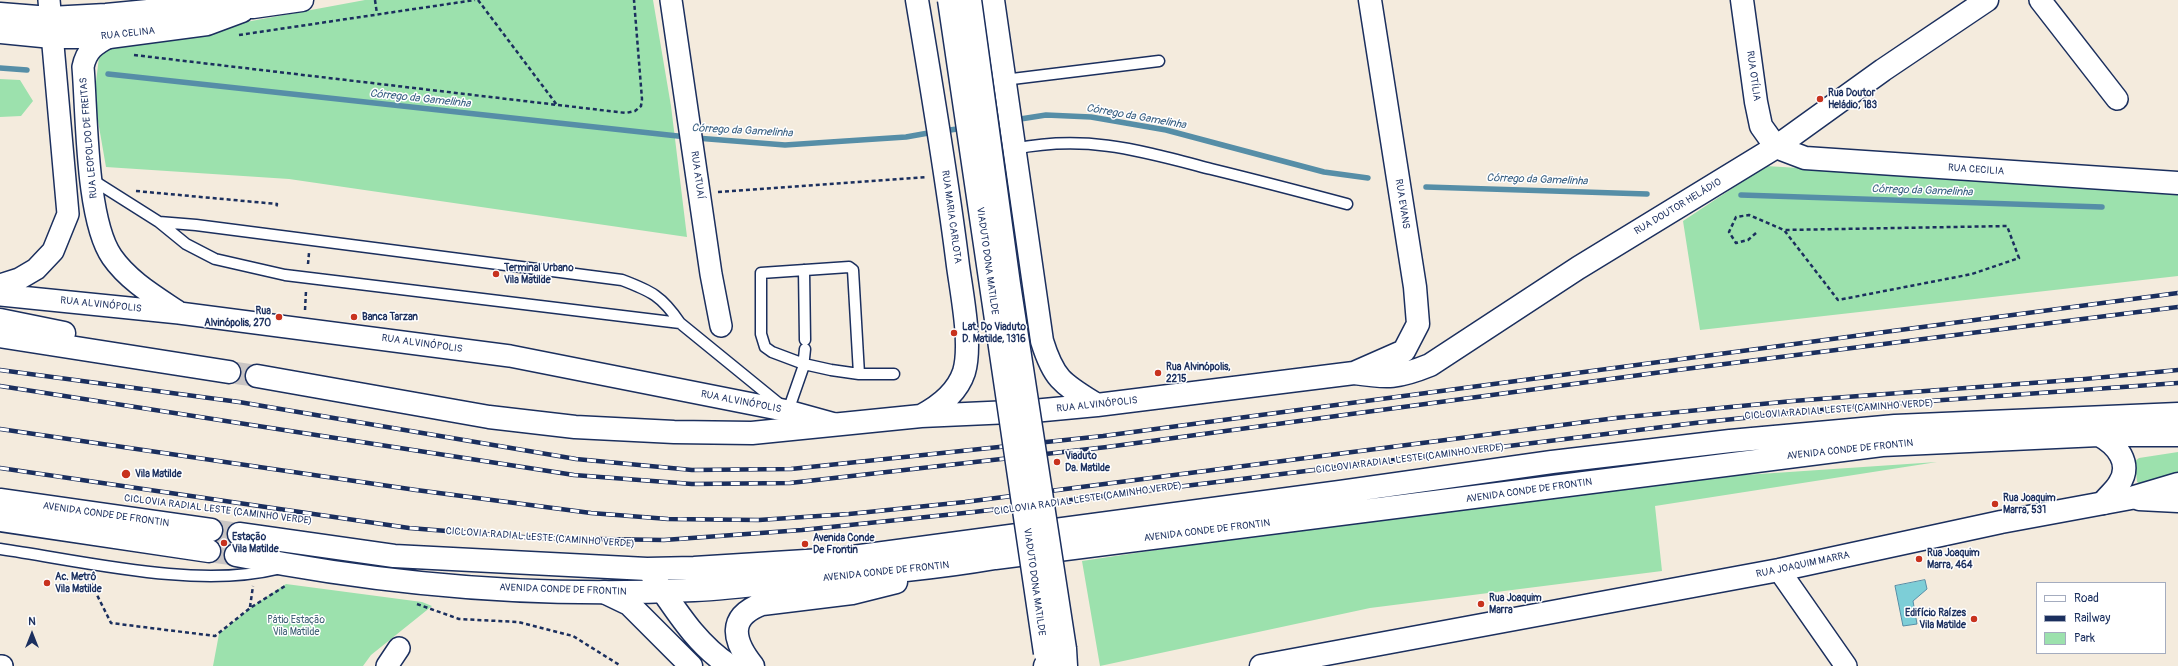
<!DOCTYPE html>
<meta charset="utf-8">
<style>
body{margin:0}
#map{position:relative;width:2178px;height:666px;overflow:hidden;background:#f4ebdd;font-family:Pangolin,sans-serif}
canvas{display:block}
.legend{position:absolute;left:2036px;top:582px;width:130px;height:72px;box-sizing:border-box;background:#fff;border:1px solid #a4acbf;margin:0;padding:5px 7px;list-style:none;font-size:12px;color:#1b2f5e}
.legend li{display:flex;align-items:center;gap:8px;height:20px}
.legend b{width:20px;border:1px solid #a4acbf}
.north{position:absolute;left:12px;top:614px;width:40px;height:40px;-webkit-text-stroke:3px #fff;paint-order:stroke;rotate:0deg;font-size:11px;font-weight:700;line-height:16px;text-align:center;color:#1b2f5e}
.north::after{content:'';display:block;margin:auto;width:14px;height:18px;background:#1b2f5e;clip-path:polygon(50% 0,100% 100%,50% 72%,0 100%)}
</style>
<div id="map">
<canvas width="2178" height="666"></canvas>
<ul class="legend">
<li><b style="height:5px;background:#fff"></b>Road</li>
<li><b style="height:5px;background:#1b2f5e"></b>Railway</li>
<li><b style="height:11px;background:#9ce1ad"></b>Park</li>
</ul>
<div class="north">N</div>
</div>
<script>
const context = document.querySelector('canvas').getContext('2d');
context.lineJoin = 'round';
function paint(path, color) { context.fillStyle = color; context.fill(path, 'evenodd'); }
function trace(path, color, width, dash) { context.strokeStyle = color; context.lineWidth = width; context.lineCap = dash ? 'butt' : 'round'; context.setLineDash(dash || []); context.stroke(path); }
function drawText(font, color, halo, rows, align = 'center') {
  context.font = font + ' Pangolin,sans-serif'; context.lineWidth = 3; context.setLineDash([]); context.textBaseline = 'middle'; context.strokeStyle = halo; context.fillStyle = color; for (const [text, x, y, turn = 0] of rows) {
    context.save(); context.translate(x, y); context.rotate((+turn || 0) * Math.PI / 180); context.textAlign = isNaN(turn) ? turn : align; if (halo) context.strokeText(text, 0, 0); context.fillText(text, 0, 0); context.restore();
  }
}
paint(new Path2D(`
 M365 0H653L671 106 687 237 289 179 106 167 94 98 100 49Z
 M0 79 20 80 33 101 21 116 0 117Z
 M1766 166 2178 191V276L1700 330 1683 221Z
 M2178 452V476L2140 484 2137 482 2135 461 2139 458Z
 M1937 462 1655 506 1662 571 1370 608 1100 666 1082 561 1324 525 1656 481Z
 M286 584 422 602 432 606 371 655 363 666H213L219 634 253 606Z`), '#9ce1ad');
const water = new Path2D(`
 M1925 580 1927 589 1913 601 1917 624 1903 626 1895 586Z`);
paint(water, '#7dced7');
trace(water, '#568ea7', 1);
trace(new Path2D(`
 M0 68 27 70
 M108 74 687 137
 M1014 120 1046 115 1091 117 1166 130 1324 172 1368 178
 M943 131 964 128
 M696 138 785 145 906 137 934 132
 M1426 187 1647 194
 M1741 195 2102 207`), '#568ea7', 5.5);
trace(new Path2D(`
 M229 372 257 376`), '#c9c5c4', 22, [22, 11]);
trace(new Path2D(`
 M211 530 239 534
 M209 551 236 555`), '#c9c5c4', 22, [22, 11]);
const service = new Path2D(`
 M1004 80 1159 61
 M1014 149C1087 134 1142 151 1211 169 1256 180 1302 192 1347 204
 M91 179 159 222 186 244 215 259 285 275 680 323 788 411 803 368 805 349
 M159 222 196 225 622 280C651 291 662 296 680 323
 M804 270 805 340
 M859 374 853 270 849 267 761 273V334L765 347 772 352 804 364 831 370 859 374H894
 M0 549C83 561 196 589 277 569`);
const minor = new Path2D(`
 M671 0 711 274 721 326
 M2040 0 2117 99
 M109 37C95 44 86 51 83 67 87 114 86 220 112 257 128 280 153 295 177 311
 M0 285 19 279 36 269 53 251 68 214 49 0
 M0 295 179 313 510 356 788 411 835 424
 M1779 570 1846 666
 M0 666H2
 M387 666 399 648`);
const tertiary = new Path2D(`
 M917 0C932 89 947 177 958 266 962 295 972 345 964 372 957 393 940 406 921 416
 M993 0 1042 341C1054 380 1063 384 1097 405
 M1742 0 1756 102 1761 126 1776 147 1805 158 2178 183
 M0 14 50 18 106 15 199 6 253 7 302 0
 M0 32 52 37H109L207 24 242 11
 M0 320 64 333
 M0 336 229 372
 M1354 373C1388 378 1398 378 1430 365L1578 268 1776 147 1883 70 1987 0
 M257 376 489 417 575 427 674 432 752 433 921 416 1033 411 1097 405 1354 373 1404 351 1418 324 1415 287 1370 0
 M2139 499 2178 501
 M653 577C676 610 696 644 730 666
 M604 592 629 604 691 666
 M1065 649 1066 666
 M1045 666 1046 664
 M1261 666 1779 570 2001 522 2131 498 2178 484`);
const trunk = new Path2D(`
 M2099 435C2116 444 2133 463 2119 484 2115 491 2108 496 2103 503
 M0 500 211 530
 M0 520 209 551
 M239 534 394 556 647 569 694 568 838 559 1340 492 1552 462 1730 441 1895 426 2178 414
 M236 555C386 585 542 598 694 590 736 588 778 582 820 578 879 573 937 568 995 558L1882 445 2099 435H2178
 M753 666C733 641 727 617 762 604L852 593 896 582`);
trace(service, '#1b2f5e', 13);
trace(minor, '#1b2f5e', 24);
trace(tertiary, '#1b2f5e', 25);
trace(trunk, '#1b2f5e', 25);
trace(new Path2D(`
 M375 0 377 14
 M478 0 557 105
 M239 35 475 0
 M134 55 626 113 635 111 641 106 642 99 634 0
 M136 191 277 204 276 208
 M718 192 927 177
 M1756 233 1748 240 1736 243 1729 232 1736 217 1749 215 1784 230 1838 300 1972 274 2019 258 2007 226 1784 230
 M308 264 309 253
 M305 310 306 291
 M88 577 111 623 215 636 250 608 285 586
 M417 604 459 619 518 622 573 636 621 666
 M250 607 253 586`), '#1b2f5e', 2.5, [4, 3]);
trace(service, '#fff', 10);
trace(minor, '#fff', 21);
trace(tertiary, '#fff', 22);
trace(trunk, '#fff', 22);
const rail = new Path2D(`
 M0 370 239 402 576 459 692 470 791 469 1103 436 2178 293
 M0 386 574 475 692 484 790 483 1107 447 1677 370 2178 307
 M0 429 416 490 591 513 668 519 759 520 849 514 965 502 1616 418 1793 401 2085 379 2178 370
 M0 468 409 528 535 538 664 540 802 530 974 512 1695 423 1860 406 2178 383`);
trace(rail, '#1b2f5e', 4.5);
trace(rail, '#fff', 3, [9]);
const tertiaryBridge = new Path2D(`
 M949 0 1045 653
 M970 0 1009 284 1065 649`);
trace(tertiaryBridge, '#1b2f5e', 25, []);
trace(tertiaryBridge, '#fff', 22);
for (const [x, y, r, color] of [
 [1820,99,4,"#c8321e"],
 [496,274,4,"#c8321e"],
 [279,317,4,"#c8321e"],
 [354,317,4,"#c8321e"],
 [954,333,4,"#c8321e"],
 [1158,373,4,"#c8321e"],
 [1057,462,4,"#c8321e"],
 [126,474,5,"#c8321e"],
 [1995,504,4,"#c8321e"],
 [224,543,4,"#c8321e"],
 [805,544,4,"#c8321e"],
 [1919,559,4,"#c8321e"],
 [47,583,4,"#c8321e"],
 [1481,604,4,"#c8321e"],
 [1974,619,4,"#c8321e"]
]) { const dot = new Path2D(); dot.arc(x, y, r, 0, 2 * Math.PI); context.fillStyle = color; context.fill(dot); trace(dot, '#fff', 1.5); }
drawText('10px', '#1b2f5e', '#fff', [
 ["RUA CELINA",128,34,-6],
 ["RUA OTÍLIA",1753,76,82],
 ["RUA LEOPOLDO DE FREITAS",89,138,-95],
 ["RUA CECILIA",1976,170,4],
 ["RUA ATUAÍ",697,175,82],
 ["RUA EVANS",1402,204,81],
 ["RUA DOUTOR HELÁDIO",1678,207,-31],
 ["RUA MARIA CARLOTA",951,217,82],
 ["VIADUTO DONA MATILDE",987,261,82],
 ["RUA ALVINÓPOLIS",101,305,6],
 ["RUA ALVINÓPOLIS",422,344,8],
 ["RUA ALVINÓPOLIS",741,402,11],
 ["RUA ALVINÓPOLIS",1097,405,-6],
 ["CICLOVIA RADIAL LESTE (CAMINHO VERDE)",1839,410,-4],
 ["AVENIDA CONDE DE FRONTIN",1850,450,-6],
 ["CICLOVIA RADIAL LESTE (CAMINHO VERDE)",1410,459,-7],
 ["AVENIDA CONDE DE FRONTIN",1529,491,-8],
 ["CICLOVIA RADIAL LESTE (CAMINHO VERDE)",1088,499,-8],
 ["CICLOVIA RADIAL LESTE (CAMINHO VERDE)",218,510,7],
 ["AVENIDA CONDE DE FRONTIN",106,515,8],
 ["AVENIDA CONDE DE FRONTIN",1207,531,-7],
 ["CICLOVIA RADIAL LESTE (CAMINHO VERDE)",540,538,4],
 ["RUA JOAQUIM MARRA",1803,565,-12],
 ["AVENIDA CONDE DE FRONTIN",886,572,-6],
 ["VIADUTO DONA MATILDE",1034,582,82],
 ["AVENIDA CONDE DE FRONTIN",563,590,2]
]);
drawText('bold 10px', '#1b2f5e', '#fff', [
 ["Rua Doutor",1828,93],
 ["Heládio, 183",1828,105],
 ["Terminal Urbano",504,268],
 ["Vila Matilde",504,280],
 ["Rua",271,311,"right"],
 ["Alvinópolis, 270",271,323,"right"],
 ["Banca Tarzan",362,317],
 ["Lat. Do Viaduto",962,327],
 ["D. Matilde, 1316",962,339],
 ["Rua Alvinópolis,",1166,367],
 ["2215",1166,379],
 ["Viaduto",1065,456],
 ["Da. Matilde",1065,468],
 ["Vila Matilde",135,474],
 ["Rua Joaquim",2003,498],
 ["Marra, 531",2003,510],
 ["Estação",232,537],
 ["Vila Matilde",232,549],
 ["Avenida Conde",813,538],
 ["De Frontin",813,550],
 ["Rua Joaquim",1927,553],
 ["Marra, 464",1927,565],
 ["Ac. Metrô",55,577],
 ["Vila Matilde",55,589],
 ["Rua Joaquim",1489,598],
 ["Marra",1489,610],
 ["Edifício Raízes",1966,613,"right"],
 ["Vila Matilde",1966,625,"right"]
], 'left');
drawText('10px', '#3b5c72', '#fff', [
 ["Pátio Estação",296,620],
 ["Vila Matilde",296,632]
]);
drawText('italic 11px', '#385f82', '#fff', [
 ["Córrego da Gamelinha",420,99,6],
 ["Córrego da Gamelinha",1136,117,10],
 ["Córrego da Gamelinha",742,131,3],
 ["Córrego da Gamelinha",1537,180,2],
 ["Córrego da Gamelinha",1922,191,2]
]);
</script>
